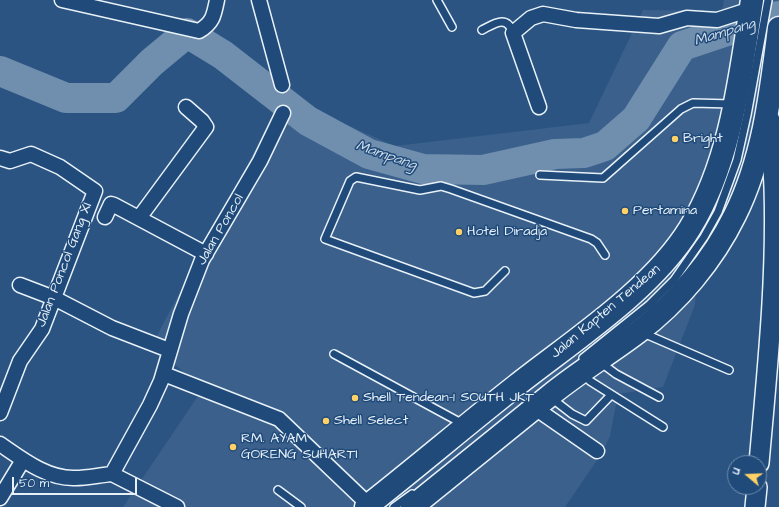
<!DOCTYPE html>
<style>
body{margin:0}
#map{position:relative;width:779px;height:507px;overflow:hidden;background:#2b5482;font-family:"Architects Daughter",sans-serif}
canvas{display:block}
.north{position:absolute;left:727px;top:455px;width:40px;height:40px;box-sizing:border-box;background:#1f4a7a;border:1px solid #6f8dac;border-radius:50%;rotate:289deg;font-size:11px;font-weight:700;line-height:16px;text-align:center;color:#e8f1f8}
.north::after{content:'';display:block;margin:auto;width:14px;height:18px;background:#ffd166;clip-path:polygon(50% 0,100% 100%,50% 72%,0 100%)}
.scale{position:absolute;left:12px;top:477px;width:125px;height:18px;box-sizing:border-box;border:2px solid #e8f1f8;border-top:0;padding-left:5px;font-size:12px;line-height:14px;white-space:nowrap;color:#e8f1f8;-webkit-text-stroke:3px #1f4a7a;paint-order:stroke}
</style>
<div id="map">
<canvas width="779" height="507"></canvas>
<div class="north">U</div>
<div class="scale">50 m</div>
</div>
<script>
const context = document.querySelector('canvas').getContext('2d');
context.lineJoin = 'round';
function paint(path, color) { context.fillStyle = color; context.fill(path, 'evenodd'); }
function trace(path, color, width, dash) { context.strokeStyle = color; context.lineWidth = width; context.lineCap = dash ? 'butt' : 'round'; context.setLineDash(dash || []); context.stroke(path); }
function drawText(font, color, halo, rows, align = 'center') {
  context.font = font + ' "Architects Daughter",sans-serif'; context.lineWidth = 3; context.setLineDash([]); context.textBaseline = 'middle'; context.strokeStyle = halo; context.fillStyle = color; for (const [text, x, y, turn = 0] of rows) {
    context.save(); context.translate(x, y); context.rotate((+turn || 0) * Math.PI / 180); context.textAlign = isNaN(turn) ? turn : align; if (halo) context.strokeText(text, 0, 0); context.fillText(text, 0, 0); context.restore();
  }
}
paint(new Path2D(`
 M724 0H779V108L697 278 695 305 663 387 618 394 610 436 602 453 565 507H123L202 390 153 343 283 97 395 146 589 123 643 10 722 11Z`), '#3a608b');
trace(new Path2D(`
 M0 71 66 98H116L152 62 187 33 223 55 308 121 369 154 423 169 483 170 555 154 584 153 605 146 636 119 682 46 742 26 779 16`), '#708ead', 30);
const lane = new Path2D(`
 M437 0 452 27
 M482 30C494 24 507 14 513 33
 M540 175 603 178 681 109 693 103 732 104
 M505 271 485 291 474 293 325 239 350 181 356 177 420 190 441 186 451 189 591 239 597 243 605 255
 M643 333 729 370
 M334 354 463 424
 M583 358 649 305 674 280 704 237 718 212 737 160 747 115 768 0
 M600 362 616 374 659 397
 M582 373 590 381 663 427
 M550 397 572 414 586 421 611 395
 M278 490 301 507
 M394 507 412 494`);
const street = new Path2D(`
 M62 0 199 31C213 23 214 15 217 0
 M259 0 282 85
 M539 107 513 33 531 18 543 14 576 20 659 26 687 18 717 20 751 9
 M0 158 10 161 31 154 60 167 95 191 42 329 20 361 0 413
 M105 217 111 204 114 205 206 254
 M139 218 206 127 202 121 186 107
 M20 285 54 298 112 328 169 350
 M164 374 279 419 369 505
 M535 408 597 451
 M0 444C22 459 47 479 75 478 87 478 100 475 112 474
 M112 474 150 405 161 381 181 314 202 260 260 161 283 113
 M112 474 177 507
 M0 498 23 460`);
const secondary = new Path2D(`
 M759 463C767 372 777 279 774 187 773 164 771 142 770 120
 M755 507 757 487`);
const primary = new Path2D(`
 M366 507C417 467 466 425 517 385 574 340 652 290 690 228 731 161 740 77 752 0
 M412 507C458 470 503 433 548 397 577 373 609 354 638 332 678 302 713 260 735 215 764 157 771 91 779 28`);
trace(lane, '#e8f1f8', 10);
trace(street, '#e8f1f8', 17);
trace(secondary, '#e8f1f8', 22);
trace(primary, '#e8f1f8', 25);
trace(lane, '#1f4a7a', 7);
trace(street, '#1f4a7a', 14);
trace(secondary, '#1f4a7a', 19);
trace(primary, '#1f4a7a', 22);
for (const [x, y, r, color] of [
 [675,139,4,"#ffd166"],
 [625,211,4,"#ffd166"],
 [459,232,4,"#ffd166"],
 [355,398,4,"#ffd166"],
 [326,421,4,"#ffd166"],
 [233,447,4,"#ffd166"]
]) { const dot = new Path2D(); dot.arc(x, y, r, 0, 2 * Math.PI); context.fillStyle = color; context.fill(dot); trace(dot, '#1f4a7a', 1.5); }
drawText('14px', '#e8f1f8', '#1f4a7a', [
 ["Bright",683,139],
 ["Pertamina",633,211],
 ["Hotel Diradja",467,232],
 ["Shell Tendean-1 SOUTH JKT",363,398],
 ["Shell Select",334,421],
 ["RM. AYAM",241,439],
 ["GORENG SUHARTI",241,455]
], 'left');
drawText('14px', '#e8f1f8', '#1f4a7a', [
 ["Jalan Poncol",221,230,-60],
 ["Jalan Poncol Gang XI",65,265,-69],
 ["Jalan Kapten Tendean",606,312,-40]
]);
drawText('italic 15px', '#d0dde9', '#1f4a7a', [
 ["Mampang",725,33,-17],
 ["Mampang",386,156,19]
]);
</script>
